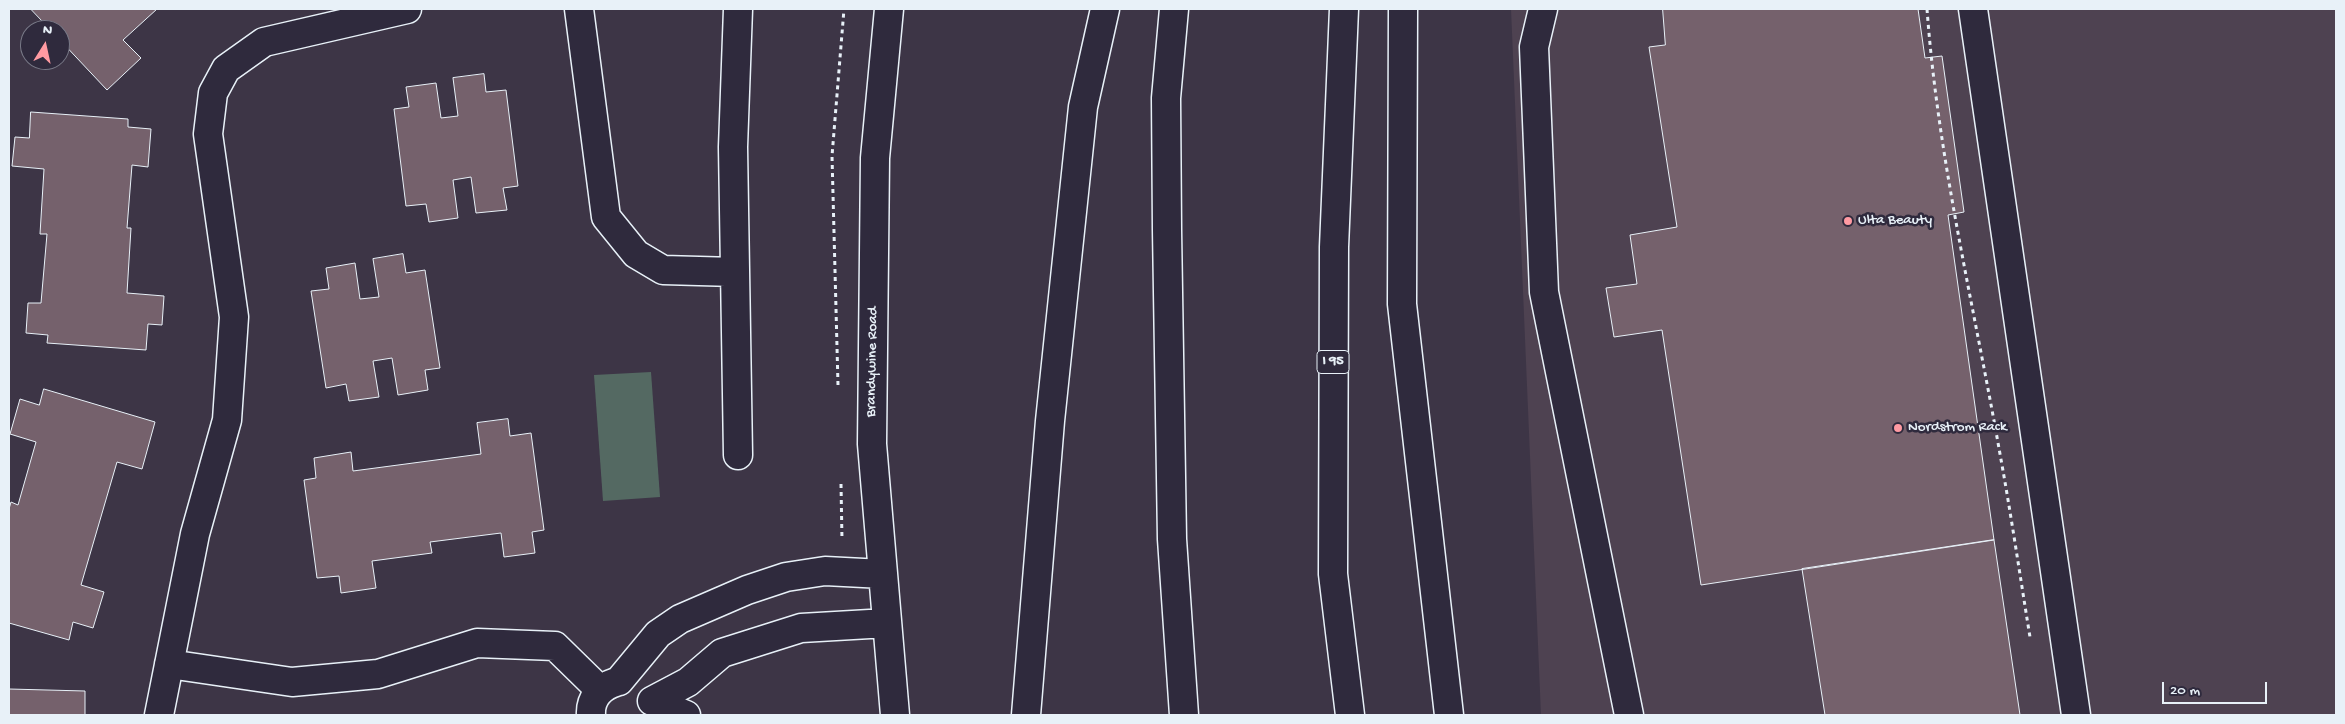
<!DOCTYPE html>
<style>
body{margin:0}
#map{position:relative;width:2345px;height:724px;overflow:hidden;background:#3d3546;font-family:"Gochi Hand",sans-serif}
canvas{display:block}
.frame{position:absolute;inset:0;border:10px solid #e8f1f8;pointer-events:none}
.north{position:absolute;left:20px;top:20px;width:50px;height:50px;box-sizing:border-box;background:#2f2a3d;border:1px solid #797a88;border-radius:50%;rotate:10deg;font-size:14px;font-weight:700;line-height:20px;text-align:center;color:#e8f1f8}
.north::after{content:'';display:block;margin:auto;width:18px;height:22px;background:#ff9aa2;clip-path:polygon(50% 0,100% 100%,50% 72%,0 100%)}
.scale{position:absolute;left:2162px;top:682px;width:105px;height:22px;box-sizing:border-box;border:2px solid #e8f1f8;border-top:0;padding-left:6px;font-size:15px;line-height:18px;white-space:nowrap;color:#e8f1f8;-webkit-text-stroke:4px #2f2a3d;paint-order:stroke}
</style>
<div id="map">
<canvas width="2345" height="724"></canvas>
<div class="frame"></div>
<div class="north">N</div>
<div class="scale">20 m</div>
</div>
<script>
const context = document.querySelector('canvas').getContext('2d');
context.lineJoin = 'round';
function paint(path, color) { context.fillStyle = color; context.fill(path, 'evenodd'); }
function trace(path, color, width, dash) { context.strokeStyle = color; context.lineWidth = width; context.lineCap = dash ? 'butt' : 'round'; context.setLineDash(dash || []); context.stroke(path); }
function drawText(font, color, halo, rows, align = 'center') {
  context.font = font + ' "Gochi Hand",sans-serif'; context.lineWidth = 5; context.setLineDash([]); context.textBaseline = 'middle'; context.strokeStyle = halo; context.fillStyle = color; for (const [text, x, y, turn = 0] of rows) {
    context.save(); context.translate(x, y); context.rotate((+turn || 0) * Math.PI / 180); context.textAlign = isNaN(turn) ? turn : align; if (halo) context.strokeText(text, 0, 0); context.fillText(text, 0, 0); context.restore();
  }
}
paint(new Path2D(`
 M1511 9H2336V715H1541Z`), '#4e4251');
paint(new Path2D(`
 M651 372 660 497 603 501 594 375Z`), '#546962');
const building = new Path2D(`
 M31 9H157L123 40 141 58 107 90 60 40V30H51Z
 M1663 9H1918L1925 58 1942 56 1964 212 1948 215 1994 540 1701 585 1662 330 1614 337 1606 288 1637 284 1630 235 1677 227 1649 47 1665 45Z
 M484 74 486 92 506 90 518 186 503 188 507 210 476 213 471 177 453 180 458 218 429 222 426 204 406 206 394 109 409 107 406 87 436 83 441 118 458 116 453 78Z
 M31 112 128 119V127L151 129 148 167 132 165 127 228H131L127 293 164 296 162 325 148 324 146 350 47 343 48 335 26 333 28 303H41L47 234H40L44 169 12 166 15 137 29 138Z
 M403 254 406 273 425 270 440 368 425 370 428 390 398 395 392 358 373 361 379 397 349 401 346 384 326 388 311 291 329 289 326 268 355 263 360 299 379 297 373 259Z
 M44 389 155 422 142 469 117 462 81 585 104 592 93 628 73 622 69 640 9 623V509L11 502 18 505 36 442 10 434 20 399 39 405Z
 M508 419 510 436 531 433 544 530 532 532 535 553 504 557 501 533 430 542 432 553 372 561 376 588 341 593 339 576 317 578 304 480 316 478 314 458 351 452 353 471 481 454 477 423Z
 M1994 540 2020 715H1825L1802 569Z
 M9 689 85 691V715H9Z`);
paint(building, '#75616c');
trace(building, '#e8f1f8', 1);
const minor = new Path2D(`
 M579 9 606 217 636 254 663 270 735 272
 M738 9 733 147 738 455
 M889 9 875 158 872 444 895 715
 M1543 9 1534 47 1544 292 1629 715
 M1973 9 2076 715
 M169 664 292 682 378 674 477 643 555 646 600 690
 M619 681 658 634 680 619 747 590 786 577 825 571 883 574
 M652 701 688 682 722 653 801 628 887 623
 M652 701 686 715
 M159 715 195 534 227 420 234 317 208 134 213 93 226 69 264 42 407 9
 M591 715C590 699 600 687 616 682`);
const highway = new Path2D(`
 M1174 9 1166 98 1167 230 1172 539 1184 715
 M1344 9 1334 247 1333 574 1350 715
 M1403 9 1402 304 1449 715
 M1026 715 1050 421 1083 107 1105 9`);
trace(minor, '#e8f1f8', 31);
trace(highway, '#e8f1f8', 31);
trace(new Path2D(`
 M1927 9C1938 159 1974 306 2000 454 2011 514 2020 576 2030 637
 M838 385 832 156 844 9
 M841 484 842 540`), '#e8f1f8', 3, [4, 4]);
trace(minor, '#2f2a3d', 28);
trace(highway, '#2f2a3d', 28);
for (const [x, y, r, color] of [
 [1848,221,5,"#ff9aa2"],
 [1898,428,5,"#ff9aa2"]
]) { const dot = new Path2D(); dot.arc(x, y, r, 0, 2 * Math.PI); context.fillStyle = color; context.fill(dot); trace(dot, '#2f2a3d', 2); }
for (const [x, y, w] of [
 [1333,362,32]
]) { const box = new Path2D(); box.roundRect(x - w / 2, y - 11.5, w, 23, 4); context.fillStyle = '#2f2a3d'; context.fill(box); trace(box, '#e8f1f8', 1); }
drawText('bold 14px', '#e8f1f8', null, [
 ["I 95",1333,362]
]);
drawText('15px', '#e8f1f8', '#2f2a3d', [
 ["Ulta Beauty",1858,221],
 ["Nordstrom Rack",1908,428]
], 'left');
drawText('15px', '#e8f1f8', '#2f2a3d', [
 ["Brandywine Road",873,362,-89]
]);
</script>
